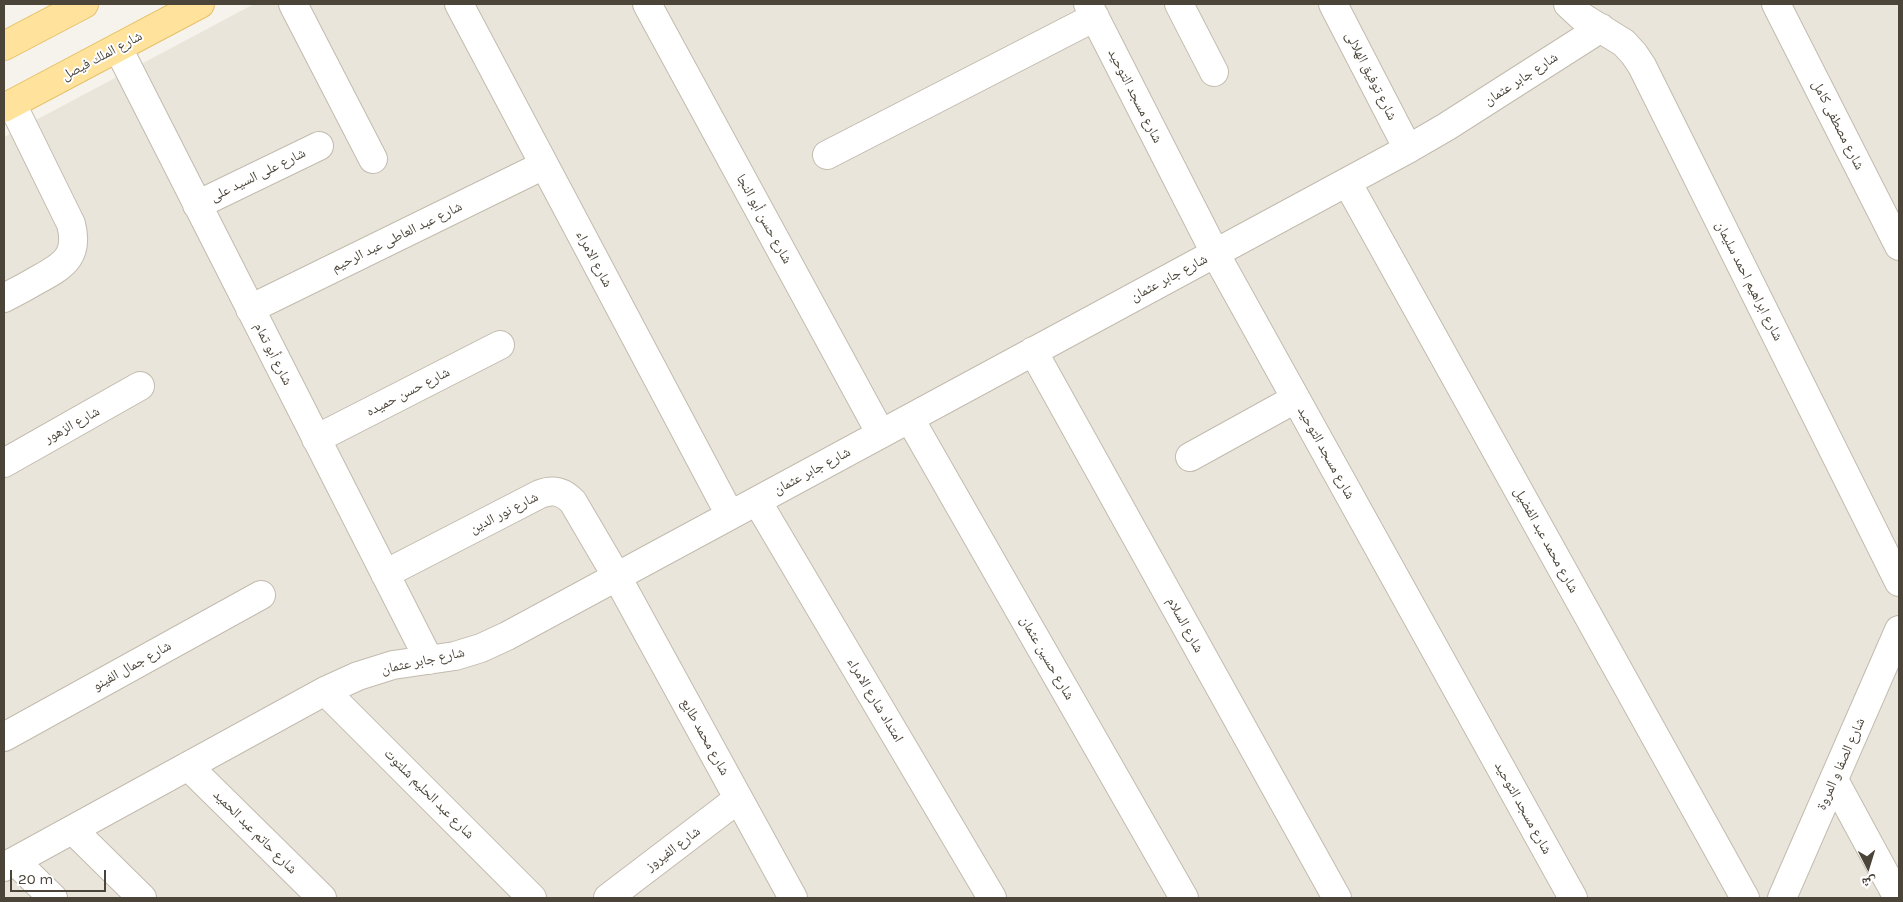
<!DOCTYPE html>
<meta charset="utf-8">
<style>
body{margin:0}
#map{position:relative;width:1903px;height:902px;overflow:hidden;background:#f6f3ec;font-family:Karla,"Noto Naskh Arabic",sans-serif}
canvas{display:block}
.frame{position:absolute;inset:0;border:5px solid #4b4439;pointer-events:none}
.north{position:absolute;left:1843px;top:842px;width:50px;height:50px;-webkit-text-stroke:4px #fff;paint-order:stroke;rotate:175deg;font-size:14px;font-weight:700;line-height:20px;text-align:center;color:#4b4439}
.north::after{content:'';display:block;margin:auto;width:18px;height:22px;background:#4b4439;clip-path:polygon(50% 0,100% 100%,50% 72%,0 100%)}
.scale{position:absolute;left:10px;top:870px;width:96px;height:22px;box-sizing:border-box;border:2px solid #4b4439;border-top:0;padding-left:6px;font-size:15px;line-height:18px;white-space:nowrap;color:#4b4439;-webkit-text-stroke:4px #fff;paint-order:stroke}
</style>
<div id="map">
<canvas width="1903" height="902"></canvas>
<div class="frame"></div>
<div class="north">ش</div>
<div class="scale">20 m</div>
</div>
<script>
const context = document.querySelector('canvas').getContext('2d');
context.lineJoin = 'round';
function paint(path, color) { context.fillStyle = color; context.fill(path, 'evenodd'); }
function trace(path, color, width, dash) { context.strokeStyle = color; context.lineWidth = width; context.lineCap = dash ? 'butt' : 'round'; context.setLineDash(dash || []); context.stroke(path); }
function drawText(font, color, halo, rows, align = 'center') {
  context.font = font + ' Karla,"Noto Naskh Arabic",sans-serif'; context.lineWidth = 4; context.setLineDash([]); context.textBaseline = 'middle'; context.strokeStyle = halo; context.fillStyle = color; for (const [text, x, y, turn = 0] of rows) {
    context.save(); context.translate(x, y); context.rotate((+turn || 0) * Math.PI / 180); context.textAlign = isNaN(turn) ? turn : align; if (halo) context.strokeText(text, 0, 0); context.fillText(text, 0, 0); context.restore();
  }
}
paint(new Path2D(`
 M254 4H1899V898H4V137Z`), '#eae5da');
const minor = new Path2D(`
 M293 4 373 159
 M459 4 730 515
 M647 4 881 434
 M1088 4 1215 253 1573 898
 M1179 4 1214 72
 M1333 4 1408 149
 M1568 4 1582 17 1624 43 1634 54 1642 66 1899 582
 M1776 4 1899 246
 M118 48 429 660
 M827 155 1095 17
 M1347 182 1745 898
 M197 205 319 146
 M4 298C16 292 27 286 39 279 65 265 79 255 71 224L12 104
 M250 309 544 165
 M1033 351 1337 898
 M910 419 1184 898
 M316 439 500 345
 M1190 457 1295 399
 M4 463 140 386
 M757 501 992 898
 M385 574 540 494C553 489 563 491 573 502L617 577 793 898
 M325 691 532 898
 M4 737 261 595
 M188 766 322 898
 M1834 780 1898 898
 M73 830 142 898
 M15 861 53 898
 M4 867 325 691 358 676 393 665 455 656 481 648 507 636 1408 149 1446 127 1601 28
 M608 898 738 799
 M1782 898 1899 630`);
const major = new Path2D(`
 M4 46 84 4
 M4 108 200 4`);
trace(minor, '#c2bbae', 30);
trace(major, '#e6c16a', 30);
trace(minor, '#fff', 28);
trace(major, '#ffe39c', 28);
drawText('14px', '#4b4439', '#fff', [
 ["شارع الملك فيصل",102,56,-28],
 ["شارع توفيق الهلالى",1371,76,63],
 ["شارع جابر عثمان",1521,79,-33],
 ["شارع مسجد التوحيد",1135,96,63],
 ["شارع مصطفى كامل",1838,125,63],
 ["شارع على السيد على",258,175,-26],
 ["شارع حسن أبو النجا",764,219,61],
 ["شارع عبد العاطى عبد الرحيم",397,237,-26],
 ["شارع الامراء",594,259,62],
 ["شارع جابر عثمان",1169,278,-28],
 ["شارع ابراهيم احمد سليمان",1749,281,63],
 ["شارع أبو تمام",273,354,63],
 ["شارع حسن حميده",408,392,-27],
 ["شارع الزهور",72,425,-29],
 ["شارع مسجد التوحيد",1326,453,61],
 ["شارع جابر عثمان",812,471,-28],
 ["شارع نور الدين",504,513,-27],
 ["شارع محمد عبد الفضيل",1546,540,61],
 ["شارع السلام",1185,625,61],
 ["شارع حسين عثمان",1047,658,60],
 ["شارع جابر عثمان",423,661,-12],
 ["شارع جمال الفينو",132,666,-29],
 ["امتداد شارع الامراء",875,700,59],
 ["شارع محمد طايع",705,737,61],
 ["شارع الصفا و المروة",1841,764,-66],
 ["شارع عبد الحليم شلتوت",429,794,45],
 ["شارع مسجد التوحيد",1523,808,61],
 ["شارع حاتم عبد الحميد",255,832,45],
 ["شارع الفيروز",673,849,-37]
]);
</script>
